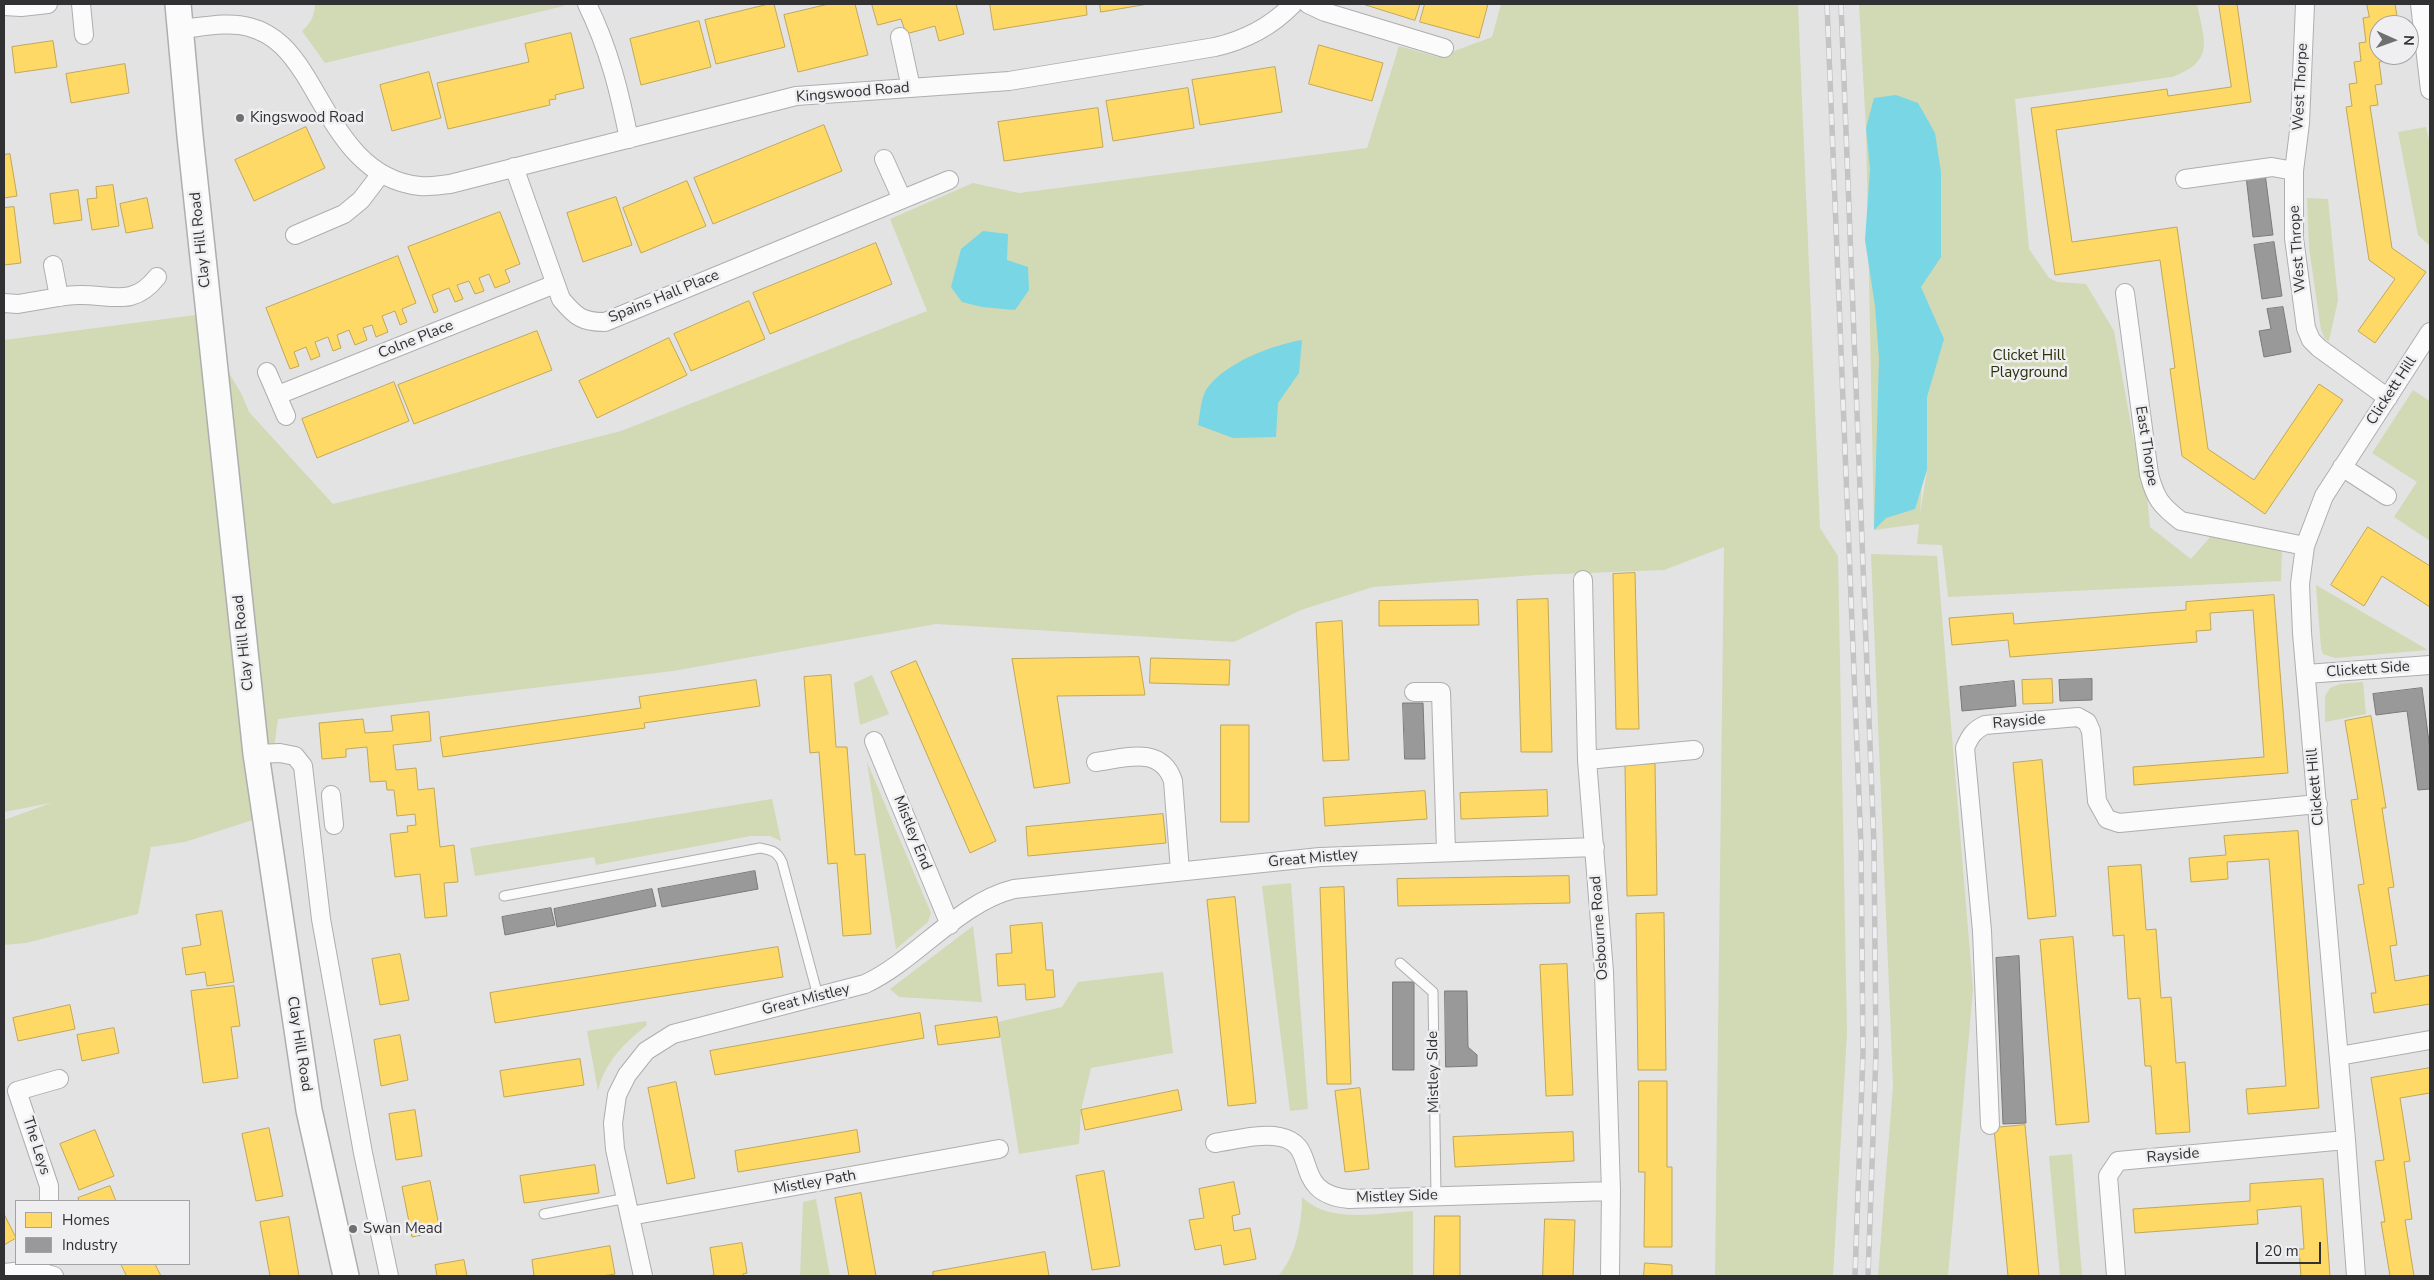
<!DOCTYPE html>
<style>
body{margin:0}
#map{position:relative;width:2434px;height:1280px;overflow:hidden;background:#e3e3e4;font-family:"Nunito Sans",sans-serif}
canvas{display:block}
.frame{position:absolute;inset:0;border:5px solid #313133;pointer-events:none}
.legend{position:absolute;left:15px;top:1200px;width:175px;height:65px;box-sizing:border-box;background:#efeff2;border:1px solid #a3a3a6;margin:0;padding:6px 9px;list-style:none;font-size:15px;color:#313133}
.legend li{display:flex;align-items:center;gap:10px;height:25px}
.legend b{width:25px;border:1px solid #a3a3a6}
.north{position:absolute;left:2369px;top:15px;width:50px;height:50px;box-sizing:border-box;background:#efeff2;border:1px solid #a3a3a6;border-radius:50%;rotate:92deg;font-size:14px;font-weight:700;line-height:20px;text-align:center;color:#313133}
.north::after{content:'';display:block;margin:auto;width:18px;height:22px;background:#6f6f71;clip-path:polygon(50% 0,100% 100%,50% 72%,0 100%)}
.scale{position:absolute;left:2256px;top:1242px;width:65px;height:22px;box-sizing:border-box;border:2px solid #313133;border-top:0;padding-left:6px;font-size:15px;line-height:18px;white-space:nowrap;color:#313133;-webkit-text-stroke:4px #efeff2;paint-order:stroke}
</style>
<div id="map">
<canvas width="2434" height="1280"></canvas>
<div class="frame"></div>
<ul class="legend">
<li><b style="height:14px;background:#ffd966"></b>Homes</li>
<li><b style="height:14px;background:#999"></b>Industry</li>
</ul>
<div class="north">N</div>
<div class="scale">20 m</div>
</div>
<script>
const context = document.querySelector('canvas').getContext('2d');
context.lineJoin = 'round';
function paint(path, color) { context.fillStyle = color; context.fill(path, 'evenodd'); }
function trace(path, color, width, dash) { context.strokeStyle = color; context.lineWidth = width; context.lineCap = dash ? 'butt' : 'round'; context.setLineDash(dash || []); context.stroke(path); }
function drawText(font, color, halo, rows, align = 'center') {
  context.font = font + ' "Nunito Sans",sans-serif'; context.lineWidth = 5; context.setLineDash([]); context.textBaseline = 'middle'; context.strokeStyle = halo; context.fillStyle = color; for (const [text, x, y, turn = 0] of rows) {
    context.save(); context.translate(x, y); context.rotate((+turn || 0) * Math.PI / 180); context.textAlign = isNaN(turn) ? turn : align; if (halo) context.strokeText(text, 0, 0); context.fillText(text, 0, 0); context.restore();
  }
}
paint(new Path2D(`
 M318 4H564V6L325 63 302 31C311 23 314 16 315 5Z
 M1501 4H1798L1820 528 1838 556 1847 1033 1833 1276H1715L1724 547 1664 570 1535 575 1373 587 1301 610 1234 642 936 624 673 671 278 719 265 816 185 842 151 847 138 914 26 943 4 945V820L51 803 4 812V340L195 315 242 395 249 412 333 504 621 431 927 311 890 219 973 183 1019 193 1367 148 1399 46 1438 57 1492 37Z
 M1859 4H2197C2204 40 2216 61 2172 77L2015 99 2029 249 2049 278 2057 282 2086 284 2114 331 2133 436 2146 483 2150 527 2191 559 2211 536 2282 548 2281 581 1948 597 1942 545 1917 544 1919 524 1874 530 1866 128ZM1926 420 1927 470 1920 514V513Z
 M2426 127 2430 143V246L2418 235 2398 132Z
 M2307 198 2328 199 2338 300 2329 341 2325 339 2321 330 2309 248Z
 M2413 390 2430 401V541L2394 517 2417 482 2372 453Z
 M1871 554 1937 556 1973 989 1948 1276H1878L1893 1085Z
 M2316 585 2428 650 2335 658 2323 654 2321 648Z
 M872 675 889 714 860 725 854 683Z
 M2363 682 2366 714 2325 722V696L2330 688 2340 684Z
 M867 762 931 913 928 922 896 949Z
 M772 799 781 841 770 836H751L596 865 594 857 475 876 470 848Z
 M1291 883 1308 1109 1290 1111 1262 886Z
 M973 926 982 1002 899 997 890 989Z
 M1163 972 1173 1053 1091 1068 1081 1110 1079 1144 1019 1154 998 1022 1062 1007 1078 982Z
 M646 1021 647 1025C624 1044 605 1061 598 1091L587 1031Z
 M2072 1154 2082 1275 2060 1276 2049 1156Z
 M1302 1197C1329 1224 1378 1213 1413 1211V1276H1278C1296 1257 1302 1223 1302 1197Z
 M816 1199 830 1276H800L803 1202Z`), '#d2d9b5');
paint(new Path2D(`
 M1896 95 1918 103 1935 133 1941 172V257L1921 287 1944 339 1927 397V470L1915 509 1886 518 1874 530 1879 359 1875 306 1865 240 1870 169 1866 128 1874 98Z
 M983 231 1008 234 1007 260 1028 267 1029 290 1015 310 982 307 962 302 951 287 961 249Z
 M1302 340 1299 373 1278 403 1276 437 1233 438 1198 425C1200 415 1201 398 1206 390 1224 363 1272 345 1302 340Z`), '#79d6e5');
const homes = new Path2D(`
 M769 4H774L785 47 716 64 705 20Z
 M829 4H855L868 55 798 72 784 15Z
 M872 4H956L964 34 939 41 935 26 906 34 901 19 878 25Z
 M990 4H1086L1087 15 994 30Z
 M1100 4H1148L1101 12Z
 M1363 4H1420L1415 20Z
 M1425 4H1488L1479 38 1420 22Z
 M2219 4H2237L2251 102 2056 130 2072 242 2177 227 2208 449 2254 480 2319 384 2343 400 2265 514 2182 456 2170 369 2175 368 2160 260 2055 275 2031 108 2167 89 2168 96 2231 87Z
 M2367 4H2395L2397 16 2388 17 2389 25H2379V55H2387L2388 61 2379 62 2382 84 2375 85 2378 105 2370 106 2392 248 2426 272 2375 343 2358 331 2395 279 2369 260 2346 107 2352 106 2349 84 2357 83 2354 62 2361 61 2359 43 2366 42 2363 18 2369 17Z
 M699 21 711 67 641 85 630 39Z
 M571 33 584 88 555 95 556 99 549 100 550 105 448 129 437 83 529 62 525 44Z
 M53 41 57 67 15 73 12 47Z
 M1319 45 1383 63 1372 101 1309 84Z
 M125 64 129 93 71 103 66 74Z
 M1275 67 1282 112 1200 125 1192 80Z
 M429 72 441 118 392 131 380 85Z
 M1188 88 1194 128 1113 141 1106 101Z
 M1098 108 1103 147 1004 161 998 122Z
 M824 125 842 171 713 224 694 178Z
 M306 127 325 168 254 201 235 160Z
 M10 154 17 196 4 198V155Z
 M687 181 706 226 641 253 623 208Z
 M113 185 119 226 92 230 87 199 97 198 96 187Z
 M78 190 82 220 54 224 50 194Z
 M616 197 632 245 583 262 567 213Z
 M147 198 153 228 126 233 120 204Z
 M14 207 21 263 4 265V208Z
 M500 212 520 264 505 270 510 282 495 288 489 274 479 278 484 291 475 294 469 281 457 285 463 299 455 302 449 288 432 295 438 311 434 313 408 247Z
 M876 243 892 284 770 334 753 293Z
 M398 256 416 303 402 309 407 322 400 325 395 311 382 316 388 332 376 337 372 325 363 328 367 340 355 345 349 330 337 335 341 348 333 351 328 337 315 342 320 356 311 360 306 347 294 352 299 366 290 369 266 308Z
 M749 301 765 339 691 371 674 334Z
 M537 331 552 370 414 424 398 385Z
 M669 338 687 375 597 418 579 381Z
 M394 382 409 421 317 458 302 419Z
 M2368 527 2430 566V607L2382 576 2364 606 2331 585Z
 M1635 573 1639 729H1616L1613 574Z
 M2274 595 2288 773 2134 785 2133 767 2264 757 2253 610 2210 613 2211 630 2196 631 2197 642 2010 657 2008 640 1952 645 1949 618 2013 613 2014 624 2186 610V602Z
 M1548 599 1552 752H1521L1517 600Z
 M1478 600 1479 625 1379 626V601Z
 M1342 621 1349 760 1323 761 1316 623Z
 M1139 657 1145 695 1057 696 1070 783 1034 788 1012 659Z
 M1151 658 1230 660 1229 685 1150 683Z
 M916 661 996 841 970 853 891 672Z
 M831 675 836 747H847L855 855 865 854 871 934 843 936 837 863 828 864 819 752 810 753 804 677Z
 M2052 679 2053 703 2023 704 2022 680Z
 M756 680 760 706 644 723 645 728 443 757 440 737 641 708 639 697Z
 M429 712 431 741 393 745 396 770 416 768 418 790 434 788 440 847 454 845 458 882 444 883 447 916 425 918 420 874 395 877 390 834 408 832 407 826 416 825 415 814 397 816 394 790H387L386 781 370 782 367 747 346 749V757L322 759 319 723 363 719 365 733 393 731 391 716Z
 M2371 716 2386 808H2382L2394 887 2388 888 2397 945 2390 946 2395 981 2430 975V1004L2374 1013 2371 993H2376L2358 885 2364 884 2351 800 2358 799 2345 721Z
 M1221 725H1249V822H1221Z
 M2042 760 2056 916 2028 919 2013 763Z
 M1655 764 1657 895 1627 896 1625 765Z
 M1547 790 1548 816 1461 819 1460 793Z
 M1425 791 1427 819 1325 826 1323 798Z
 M1163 814 1166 843 1028 856 1026 827Z
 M2298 831 2319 1108 2248 1114 2246 1089 2286 1086 2269 859 2227 862 2228 879 2191 882 2189 858 2226 855 2224 836Z
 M2141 865 2146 930 2156 929 2161 998 2171 997 2176 1063 2185 1062 2190 1132 2156 1134 2151 1066H2145L2140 998 2128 999 2124 935 2113 936 2108 867Z
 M1569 876 1570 903 1398 906 1397 879Z
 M1344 887 1351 1084H1327L1320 888Z
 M1235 897 1256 1103 1228 1106 1207 900Z
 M222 911 234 982 207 986 205 972 186 975 182 948 201 945 196 915Z
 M1664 913 1666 1070H1638L1636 914Z
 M1042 923 1046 970H1053L1055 997 1026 1000 1025 984 998 986 996 954 1012 953 1010 926Z
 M2073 937 2089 1122 2056 1125 2040 940Z
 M778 947 783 977 495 1023 490 993Z
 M400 954 409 1000 380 1005 372 959Z
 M1567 964 1573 1095 1546 1096 1540 965Z
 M234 986 240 1026 231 1027 238 1078 203 1083 191 991Z
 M70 1005 75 1029 18 1041 13 1018Z
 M920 1013 924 1038 715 1075 710 1051Z
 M997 1017 1000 1037 938 1045 935 1026Z
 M114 1028 119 1053 82 1061 77 1035Z
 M400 1035 408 1080 381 1086 374 1040Z
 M580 1059 584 1085 504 1097 500 1071Z
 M2430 1068V1093L2400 1098 2410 1161 2404 1162 2412 1219 2405 1220 2414 1276H2390L2381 1222H2385L2375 1161 2384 1160 2371 1078Z
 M1639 1081H1667V1167H1672V1247H1644L1645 1172H1639Z
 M676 1082 695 1178 667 1184 648 1088Z
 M1360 1088 1369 1169 1345 1172 1335 1091Z
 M1178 1090 1182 1110 1085 1130 1081 1110Z
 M415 1110 422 1156 396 1160 389 1114Z
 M2025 1125 2039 1276H2008L1994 1128Z
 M269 1128 283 1196 256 1201 242 1134Z
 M95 1130 114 1176 79 1190 60 1144Z
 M857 1130 860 1152 738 1172 735 1151Z
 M1573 1132 1574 1161 1455 1167 1453 1137Z
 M595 1165 599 1193 524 1203 520 1176Z
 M1104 1171 1120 1266 1092 1270 1076 1176Z
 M2323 1179 2330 1276H2301L2299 1249H2304L2301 1206 2257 1210 2258 1224 2135 1233 2133 1209 2250 1201V1184Z
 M430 1181 440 1231 412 1237 402 1187Z
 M1234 1182 1240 1214 1232 1216 1234 1231 1250 1228 1256 1259 1224 1265 1221 1245 1195 1250 1189 1220 1204 1218 1199 1189Z
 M110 1186 116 1201H79L78 1198Z
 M861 1193 876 1276H849L835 1198Z
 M4 1214 16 1238 4 1245Z
 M1435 1216H1460V1276H1434Z
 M289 1217 299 1276H270L260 1222Z
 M1545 1219 1575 1220 1573 1276H1543Z
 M742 1243 747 1273 743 1274 744 1276H706L714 1275 710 1248Z
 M610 1246 615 1274 602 1276H534L532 1260Z
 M1045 1252 1049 1276H933V1272Z
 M464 1260 467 1276H437L435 1265Z
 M1645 1263 1672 1265V1276H1644Z
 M121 1264H155L161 1276H127Z`);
paint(homes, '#ffd966');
trace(homes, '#c1a757', 1);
const industry = new Path2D(`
 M2265 173 2273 235 2253 237 2246 176Z
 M2274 242 2282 296 2262 299 2254 245Z
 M2283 307 2291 352 2264 357 2259 331 2271 329 2267 309Z
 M2092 679V700L2060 701 2059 680Z
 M2014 681 2016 706 1962 711 1960 687Z
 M2422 688 2430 750V789L2418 790 2407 711 2376 715 2373 694Z
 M1403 703H1423L1425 759H1405Z
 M755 871 758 889 662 907 658 889Z
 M652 889 656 906 557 927 554 909Z
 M551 908 555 925 505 935 502 917Z
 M2019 956 2026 1123 2003 1124 1996 958Z
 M1393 982H1414V1070H1393Z
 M1445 991H1467L1468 1047 1477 1055V1066L1446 1067Z`);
paint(industry, '#999');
trace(industry, '#7a7a7a', 1);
const lane = new Path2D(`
 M504 896 760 848C771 850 777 851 782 862L818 996
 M1400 963 1433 992 1436 1196
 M544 1214 627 1198`);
const street = new Path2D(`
 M81 4 84 35
 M587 4C609 49 619 90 629 139
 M1308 4 1325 12 1444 48
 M2420 4 2430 90
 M4 6 21 7 48 4
 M181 29C202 27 229 21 249 27 276 34 291 53 305 75 334 122 358 180 420 186 429 187 440 185 450 184L796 96 1009 81 1215 47C1245 40 1271 27 1293 4
 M900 37 911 88
 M884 159 902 199
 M514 167 561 299C576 317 582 322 605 322L949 180
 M2294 171 2300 123 2305 4
 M2185 179 2272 167 2294 171V238L2306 328 2311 340 2319 348 2388 398
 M295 235 344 214 361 200 380 175
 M2125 293 2149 474C2155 498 2161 506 2181 521L2305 546
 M59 297C65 296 72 295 78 295 111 294 133 308 157 277
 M4 303 18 304 59 297 53 265
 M267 372 286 416
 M278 395 555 284
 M2342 467 2387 496
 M1583 580 1587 760 1604 972 1611 1191 1610 1276
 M2306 674 2430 665
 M1414 692H1441L1446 851
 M874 741 950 925
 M256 754 280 753 295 756 303 766 321 919 363 1153 389 1276
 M1587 760 1694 750
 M1096 762C1125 758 1161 745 1173 781L1180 871
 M331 795 334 825
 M2339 1056 2430 1040
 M1990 1125 1982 931 1965 748C1970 736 1974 730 1985 725L2078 717 2087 722 2091 731 2097 801 2107 819 2119 823 2318 804
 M1215 1143C1235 1140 1260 1133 1280 1137 1321 1145 1289 1193 1349 1199L1611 1191
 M49 1201V1186L17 1091 59 1079
 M630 1216 999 1149
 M4 1273 33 1270 54 1276
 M643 1276 615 1149 613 1123 617 1095 627 1075 646 1051 673 1034 865 984C918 959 958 903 1014 889L1320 857 1595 847
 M2116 1276 2108 1176 2118 1161 2346 1140
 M2356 1276 2346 1140 2302 633 2300 584 2305 546 2324 496 2430 332`);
const secondary = new Path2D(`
 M178 4 190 136 256 754 309 1110 346 1276`);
trace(lane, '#aeaeaf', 11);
trace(street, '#aeaeaf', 20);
trace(secondary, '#aeaeaf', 28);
trace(lane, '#fbfbfb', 9);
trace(street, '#fbfbfb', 18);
trace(secondary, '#fbfbfb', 25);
const rail = new Path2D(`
 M1827 4 1861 846 1863 1053 1855 1276
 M1841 4 1874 846 1876 1053 1868 1276`);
trace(rail, '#c4c4c5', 5.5);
trace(rail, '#efeff2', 4, [11]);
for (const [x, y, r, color] of [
 [240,118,5,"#6f6f71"],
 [353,1229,5,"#6f6f71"]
]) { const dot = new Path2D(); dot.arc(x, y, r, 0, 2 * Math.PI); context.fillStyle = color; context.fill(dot); trace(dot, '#efeff2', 2); }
drawText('15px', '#313133', '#efeff2', [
 ["West Thorpe",2301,87,-87],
 ["Kingswood Road",853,93,-5],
 ["Clay Hill Road",201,240,-96],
 ["West Thrope",2298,249,-94],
 ["Spains Hall Place",664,297,-22],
 ["Colne Place",416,340,-22],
 ["Clickett Hill",2392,391,-57],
 ["East Thorpe",2146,446,81],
 ["Clay Hill Road",244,643,-96],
 ["Clickett Side",2368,670,-4],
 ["Rayside",2019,722,-5],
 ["Clickett Hill",2316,787,-95],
 ["Mistley End",912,833,68],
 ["Great Mistley",1313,859,-5],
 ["Osbourne Road",1600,928,-94],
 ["Great Mistley",806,1000,-14],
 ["Clay Hill Road",299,1044,81],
 ["Mistley SIde",1434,1072,-91],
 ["The Leys",36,1146,72],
 ["Rayside",2173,1156,-5],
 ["Mistley Path",815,1183,-10],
 ["Mistley Side",1397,1197,-2]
]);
drawText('15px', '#313133', '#efeff2', [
 ["Kingswood Road",250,118],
 ["Swan Mead",363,1229]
], 'left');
drawText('15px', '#2c3009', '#efeff2', [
 ["Clicket Hill",2029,356],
 ["Playground",2029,373]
]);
</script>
